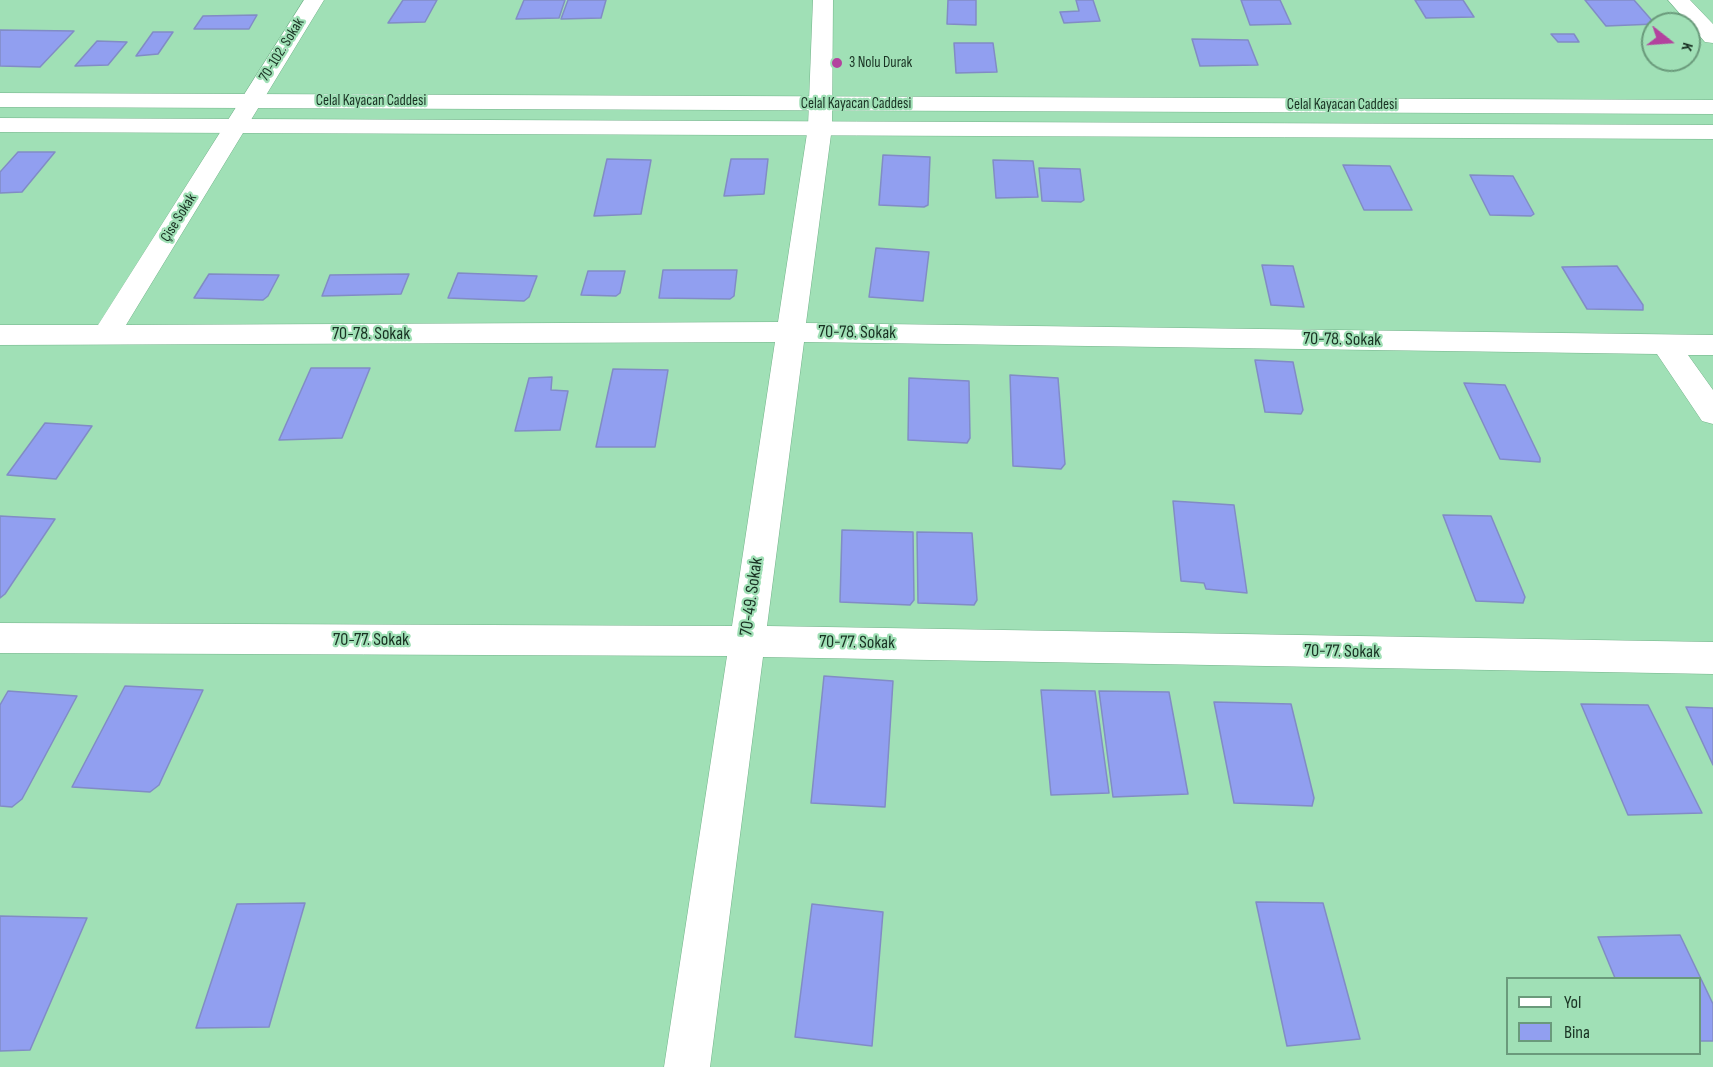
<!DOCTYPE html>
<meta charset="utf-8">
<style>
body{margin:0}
#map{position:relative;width:1713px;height:1067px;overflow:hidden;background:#a0e0b6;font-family:"Sofia Sans Condensed",sans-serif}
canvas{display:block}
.legend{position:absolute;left:1506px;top:977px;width:195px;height:78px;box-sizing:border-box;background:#a0e0b6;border:2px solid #6a9a7b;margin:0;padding:8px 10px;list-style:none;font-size:18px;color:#193223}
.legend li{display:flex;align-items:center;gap:12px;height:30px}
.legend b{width:30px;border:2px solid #6a9a7b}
.north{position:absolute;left:1641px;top:12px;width:60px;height:60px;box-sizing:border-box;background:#a0e0b6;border:2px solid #6a9a7b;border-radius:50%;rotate:107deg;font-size:16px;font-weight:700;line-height:24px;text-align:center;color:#193223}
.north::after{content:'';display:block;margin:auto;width:21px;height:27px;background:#b3429e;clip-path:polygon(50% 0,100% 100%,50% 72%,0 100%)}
</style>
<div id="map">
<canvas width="1713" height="1067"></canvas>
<ul class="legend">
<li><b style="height:8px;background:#fff"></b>Yol</li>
<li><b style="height:16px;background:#919ff0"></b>Bina</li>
</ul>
<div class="north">K</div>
</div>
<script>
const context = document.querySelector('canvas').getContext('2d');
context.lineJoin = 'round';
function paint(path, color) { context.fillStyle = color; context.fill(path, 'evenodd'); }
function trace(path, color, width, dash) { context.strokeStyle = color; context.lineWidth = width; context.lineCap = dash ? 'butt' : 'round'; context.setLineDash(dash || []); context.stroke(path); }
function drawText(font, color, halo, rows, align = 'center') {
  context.font = font + ' "Sofia Sans Condensed",sans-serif'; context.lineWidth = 4.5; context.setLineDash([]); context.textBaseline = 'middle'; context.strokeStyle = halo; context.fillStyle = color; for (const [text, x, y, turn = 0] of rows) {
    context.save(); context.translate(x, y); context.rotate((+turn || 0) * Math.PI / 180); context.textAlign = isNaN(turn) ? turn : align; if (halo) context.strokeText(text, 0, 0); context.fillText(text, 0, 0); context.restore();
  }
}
const building = new Path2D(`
 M403 0H437L425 22 388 23Z
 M524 0H565L559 18 516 19Z
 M568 0H606L601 18 561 19Z
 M948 0H976V25L947 24Z
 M1076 0H1093L1100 21 1064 23 1060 12 1079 11Z
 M1241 0H1280L1291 24 1250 25Z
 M1415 0H1463L1474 17 1426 18Z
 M1585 0H1634L1655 24 1606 26Z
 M257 15 249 29H194L203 16Z
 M0 30 74 31 40 67 0 66Z
 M153 32H173L158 54 136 56Z
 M1551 34H1574L1579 42H1558Z
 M1192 39 1248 40 1258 65 1200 66Z
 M97 41 127 42 108 65 75 66Z
 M954 43H993L997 72 956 73Z
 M18 152H55L22 192 0 193V172Z
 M883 155 930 157 928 205 924 207 879 205Z
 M607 159 651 160 641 214 594 216Z
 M731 159H768L764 194 724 196Z
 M993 160 1033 161 1038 197 996 198Z
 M1343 165 1390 166 1412 210H1364Z
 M1039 168 1080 169 1084 200 1081 202 1042 201Z
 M1470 175 1513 176 1534 214 1531 216 1490 215Z
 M876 248 929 252 923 301 869 297Z
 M1262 265 1293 266 1304 307 1271 305Z
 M1617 266 1643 305V310L1587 309 1562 267Z
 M663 270H737L734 296 730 299 659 298Z
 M588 271H625L620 293 616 296 581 295Z
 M458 273 537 276 529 297 524 301 448 298Z
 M209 274 279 275 268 296 263 300 194 298Z
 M409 274 401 294 322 296 330 275Z
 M1255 360 1293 362 1303 410 1301 414 1265 412Z
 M311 368H370L342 438 279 440Z
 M613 369 668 370 655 447H596Z
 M1010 375 1058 378 1065 464 1061 469 1013 466Z
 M552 377 551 390 568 391 560 430 515 431 529 378Z
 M909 378 969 381 970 438 967 443 908 440Z
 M1464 383 1505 385 1540 458V462L1500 459Z
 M45 423 92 426 56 479 7 475Z
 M1173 501 1234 505 1247 593 1206 589 1204 583 1181 581Z
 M1443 515 1491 516 1525 597 1523 603 1476 601Z
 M0 516 55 519 5 594 0 598Z
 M842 530 913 532 914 600 910 605 840 602Z
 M917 532 972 533 977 600 974 605 918 603Z
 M824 676 893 681 885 807 811 803Z
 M125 686 203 690 159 785 150 792 72 787Z
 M1041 690 1095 691 1109 793 1051 795Z
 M8 691 77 696 22 799 12 807 0 806V705Z
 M1099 691 1169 692 1188 794 1113 797Z
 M1214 702 1291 704 1314 798 1312 806 1234 803Z
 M1581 704 1648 705 1702 813 1628 815Z
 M1686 707 1713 708V765Z
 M1256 902 1323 903 1360 1039 1287 1046Z
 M305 903 269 1027 196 1028 237 904Z
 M812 904 883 912 872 1046 795 1037Z
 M0 916 87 918 30 1050 0 1051Z
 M1680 935 1713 1004V1041H1700V978H1615L1598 937Z`);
paint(building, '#919ff0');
trace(building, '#818cc5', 1.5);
const minor = new Path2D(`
 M304 0H324L126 325 778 322 808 127 813 0H833L832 127 806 323 1713 335V355H1688L1713 390V424L1702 421 1657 354 804 342 767 626 1713 642V674L763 657 710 1067H664L727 656 0 653V623L732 626 775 342 0 345V325H98Z
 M1668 0H1690L1713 24V43L1705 42Z`);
const tertiary = new Path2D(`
 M0 93 1713 100V114L0 107Z
 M0 118 1713 125V139L0 132Z`);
trace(minor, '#73b28a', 1);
trace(tertiary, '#73b28a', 1);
paint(minor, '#fff');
paint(tertiary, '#fff');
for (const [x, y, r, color] of [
 [837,63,6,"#b3429e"]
]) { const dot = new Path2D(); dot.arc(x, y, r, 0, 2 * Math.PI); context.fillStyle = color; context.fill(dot); trace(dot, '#a0e0b6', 2); }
drawText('15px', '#193223', '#a0e0b6', [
 ["70-102. Sokak",282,50,-58],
 ["Celal Kayacan Caddesi",371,101],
 ["Celal Kayacan Caddesi",856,104],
 ["Celal Kayacan Caddesi",1342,105],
 ["Çise Sokak",179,218,-58]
]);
drawText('15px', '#193223', '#a0e0b6', [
 ["3 Nolu Durak",849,63]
], 'left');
drawText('18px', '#193223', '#a0e0b6', [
 ["70-78. Sokak",857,333,1],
 ["70-78. Sokak",371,334],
 ["70-78. Sokak",1342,340,1],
 ["70-49. Sokak",752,597,-82],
 ["70-77. Sokak",371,640],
 ["70-77. Sokak",857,643,1],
 ["70-77. Sokak",1342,652,1]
]);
</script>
